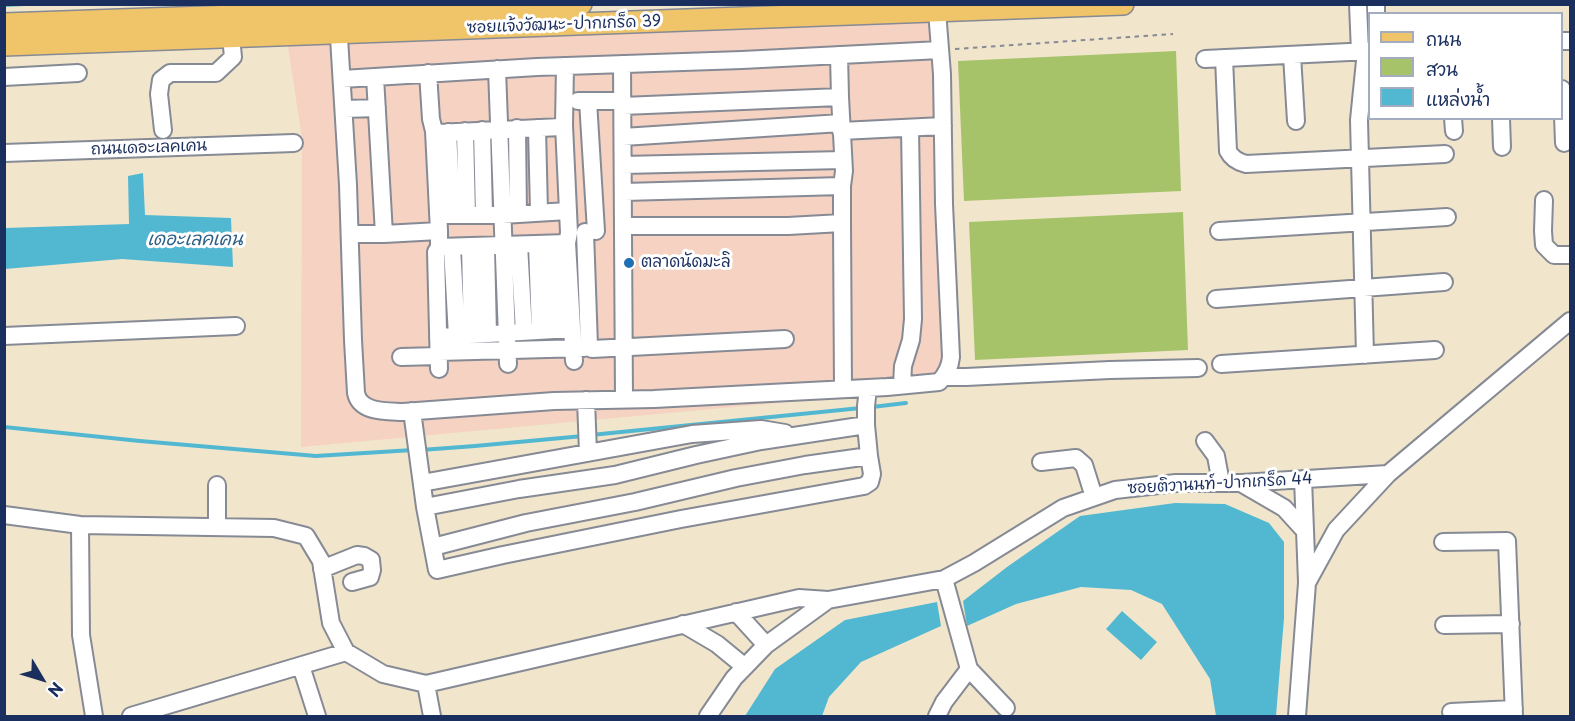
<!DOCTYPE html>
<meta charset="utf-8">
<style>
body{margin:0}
#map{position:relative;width:1575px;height:721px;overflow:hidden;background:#f1e6cc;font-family:"Playpen Sans","Playpen Sans Thai",sans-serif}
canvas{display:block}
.frame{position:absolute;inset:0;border:6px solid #1b2f5e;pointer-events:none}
.legend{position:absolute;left:1368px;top:12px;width:195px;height:108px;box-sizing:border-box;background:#fff;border:2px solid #a4acbf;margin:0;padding:8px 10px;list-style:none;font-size:18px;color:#1b2f5e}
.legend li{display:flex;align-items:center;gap:12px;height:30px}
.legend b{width:30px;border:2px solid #a4acbf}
.north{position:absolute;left:12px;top:649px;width:60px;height:60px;-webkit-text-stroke:4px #fff;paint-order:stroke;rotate:128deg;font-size:16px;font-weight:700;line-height:24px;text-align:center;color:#1b2f5e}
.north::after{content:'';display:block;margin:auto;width:21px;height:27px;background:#1b2f5e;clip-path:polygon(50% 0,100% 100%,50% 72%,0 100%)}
</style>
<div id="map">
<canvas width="1575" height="721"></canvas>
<div class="frame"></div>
<ul class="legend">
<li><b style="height:8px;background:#f0c469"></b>ถนน</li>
<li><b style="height:16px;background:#a6c36a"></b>สวน</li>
<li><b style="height:16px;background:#52b8d1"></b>แหล่งน้ำ</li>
</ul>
<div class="north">N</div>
</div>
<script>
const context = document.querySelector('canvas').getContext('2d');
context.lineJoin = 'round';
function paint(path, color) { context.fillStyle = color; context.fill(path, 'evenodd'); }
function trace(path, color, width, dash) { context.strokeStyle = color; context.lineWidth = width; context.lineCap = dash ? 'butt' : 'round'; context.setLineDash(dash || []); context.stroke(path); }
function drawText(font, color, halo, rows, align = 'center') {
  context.font = font + ' "Playpen Sans","Playpen Sans Thai",sans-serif'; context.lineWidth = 6; context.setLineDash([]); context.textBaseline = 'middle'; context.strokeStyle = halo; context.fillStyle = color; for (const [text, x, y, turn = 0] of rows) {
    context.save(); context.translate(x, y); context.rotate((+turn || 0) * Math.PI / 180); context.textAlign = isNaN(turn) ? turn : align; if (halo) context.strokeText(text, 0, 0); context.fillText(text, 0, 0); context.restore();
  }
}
paint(new Path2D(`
 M947 21 961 386 301 447 302 139 287 40Z`), '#f5d2c2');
paint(new Path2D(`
 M1176 51 1181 191 964 201 958 61Z
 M1183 212 1188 350 975 360 969 222Z`), '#a6c36a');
paint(new Path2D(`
 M143 173 145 215 231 218 233 267 122 259 5 269V228L129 224 128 176Z
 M1175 503 1225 504 1269 523 1284 542V618L1276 716H1216L1210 679 1162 604 1131 590 1081 587 1016 604 967 626 963 601 1007 567 1080 516Z
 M937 602 941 626 861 662 829 697 822 716H745L775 669 845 620Z
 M1122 611 1157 642 1141 660 1106 629Z`), '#52b8d1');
trace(new Path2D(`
 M4 5 25 4
 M872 407 906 403
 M4 427 140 441 316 456 413 450
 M591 435 861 408
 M421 450 475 446 583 436`), '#52b8d1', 4);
const minor = new Path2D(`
 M1358 4 1360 52
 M1376 4V14
 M338 21 348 185 353 340 356 393C360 413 387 411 403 412L554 401 654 399 887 387 939 382C946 375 950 368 951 357L944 204 942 74 937 11
 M1562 41H1570
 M1292 55 1296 121
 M1224 58 1228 151C1232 159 1238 162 1246 164L1445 154
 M1205 59 1370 51
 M622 64 624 399
 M565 66 564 125 569 233 567 243 574 361
 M497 69 508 364
 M428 73 431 119 434 131 439 231V247L436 252 439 369
 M4 77 78 73
 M375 77 384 234
 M342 79 537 67 742 60 940 50
 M1562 89 1564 143
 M578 101H622
 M588 101 596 231
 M623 106 840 97 839 55
 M344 109 377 108
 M1453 118 1454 131
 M1501 118 1502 147
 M517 128 518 214
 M537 128 539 212
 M163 130 159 94 161 80 170 73H216L233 57 231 37
 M482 130 484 215
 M434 131 436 133 561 127 564 125
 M465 131 467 215
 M841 131 943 126
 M448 132 452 215
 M623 137 841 123
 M4 153 294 143
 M623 165 843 160
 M624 192 842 186
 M1544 200 1543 231 1544 245 1554 255H1570
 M438 215H502L568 211
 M842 223 843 389
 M623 226H788L842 223V186L844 171 840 97
 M1219 231 1447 217
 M585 232 589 346 592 349 785 339
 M350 234H384L439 231
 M537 244 540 331
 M552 244 556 330
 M519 245 524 332
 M470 246 472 335
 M486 246 488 334
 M439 247 567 243
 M452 247 457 336
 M1216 299 1444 282
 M4 336 236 326
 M438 337 554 330H572
 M439 352 584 348
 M1365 355 1359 120 1366 51
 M401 357 439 356
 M1221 364 1435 350
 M944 377H966L1110 370 1198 368
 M902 385 903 366 911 340 913 319 910 128
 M586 400 588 453
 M412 411 425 507 437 570 503 555 681 519 864 486 870 482 872 474 869 456
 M1205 441 1216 456 1221 483
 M1041 462 1076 458 1084 465 1094 497
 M1303 479 1307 582
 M422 483 692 434 761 429 785 433
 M1241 483 1284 508 1305 531
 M217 485V527
 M425 507 519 489 615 475 696 455 761 441 866 425V406L868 388
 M4 515 80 525 274 528 306 536 321 561 331 623 346 652 383 674 426 684 432 716
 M80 525 81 635 94 716
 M1443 542 1507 541 1514 716
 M433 547 526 523 635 502 736 478 805 465 869 456 866 425
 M322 569 357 555 364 556 371 560 372 570 370 577 352 582
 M944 579 969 669 1006 708
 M736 612 766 645
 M683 624 717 644 745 667
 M1444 625 1511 624
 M301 666 317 716
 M426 684 799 598 828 600
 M1451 712 1514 709
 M131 716 346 652
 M708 716 734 678 766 645 828 600 944 579 974 563 1063 508 1115 490 1176 483H1241L1388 474 1570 321
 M937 716 944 702 969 669
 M1297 716 1307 583 1336 530 1388 474`);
const major = new Path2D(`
 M4 24 581 4
 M4 45 1123 4`);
trace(minor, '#868a95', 20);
trace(major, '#868a95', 24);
trace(new Path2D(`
 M955 49 1173 34`), '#868a95', 2, [4.5, 4.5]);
trace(minor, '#fff', 16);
trace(major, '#f0c469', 21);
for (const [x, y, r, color] of [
 [629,263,6,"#1f6fb2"]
]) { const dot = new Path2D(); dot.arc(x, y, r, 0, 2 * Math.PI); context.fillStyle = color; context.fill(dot); trace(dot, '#fff', 2); }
drawText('16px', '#1b2f5e', '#fff', [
 ["ซอยแจ้งวัฒนะ-ปากเกร็ด 39",564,25,-2],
 ["ถนนเดอะเลคเคน",149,148,-2],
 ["ซอยติวานนท์-ปากเกร็ด 44",1220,484,-3]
]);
drawText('16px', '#1b2f5e', '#fff', [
 ["ตลาดนัดมะลิ",641,263]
], 'left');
drawText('italic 18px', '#2e5f86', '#fff', [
 ["เดอะเลคเคน",195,240]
]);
</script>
